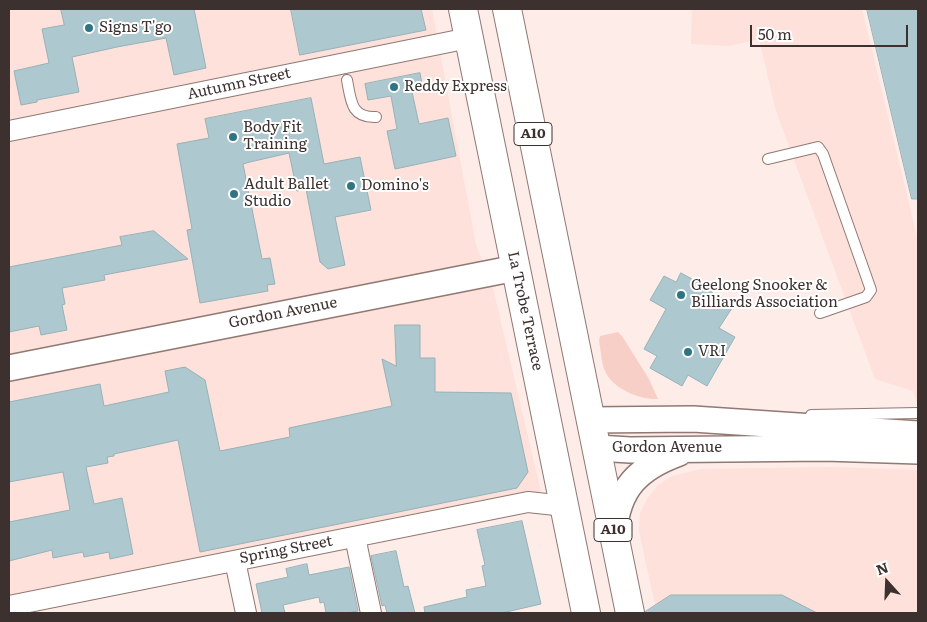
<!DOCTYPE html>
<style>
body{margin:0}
#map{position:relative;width:927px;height:622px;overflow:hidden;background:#fdece8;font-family:Literata,serif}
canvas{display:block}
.frame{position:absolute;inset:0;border:10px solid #3c312f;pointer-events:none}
.north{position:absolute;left:862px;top:557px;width:50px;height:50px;-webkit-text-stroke:4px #fff;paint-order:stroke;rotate:340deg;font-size:14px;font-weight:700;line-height:20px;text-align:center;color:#3c312f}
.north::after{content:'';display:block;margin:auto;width:18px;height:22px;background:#3c312f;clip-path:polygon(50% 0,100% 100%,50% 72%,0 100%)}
.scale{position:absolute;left:750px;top:25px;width:158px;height:22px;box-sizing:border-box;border:2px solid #3c312f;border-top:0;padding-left:6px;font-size:15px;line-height:18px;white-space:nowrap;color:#3c312f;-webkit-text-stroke:4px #fff;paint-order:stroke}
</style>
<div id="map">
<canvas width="927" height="622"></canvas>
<div class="frame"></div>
<div class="north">N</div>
<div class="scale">50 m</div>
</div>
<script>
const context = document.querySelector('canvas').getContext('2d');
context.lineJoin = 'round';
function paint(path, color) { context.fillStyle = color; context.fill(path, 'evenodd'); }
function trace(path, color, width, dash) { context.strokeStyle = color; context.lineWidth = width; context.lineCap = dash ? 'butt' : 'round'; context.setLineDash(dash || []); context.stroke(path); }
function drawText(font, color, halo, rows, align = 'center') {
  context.font = font + ' Literata,serif'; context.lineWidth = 4; context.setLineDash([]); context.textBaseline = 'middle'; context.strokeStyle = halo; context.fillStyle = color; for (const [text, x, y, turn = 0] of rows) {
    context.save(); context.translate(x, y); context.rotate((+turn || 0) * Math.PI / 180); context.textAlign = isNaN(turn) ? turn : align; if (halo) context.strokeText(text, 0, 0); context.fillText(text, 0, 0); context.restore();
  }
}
paint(new Path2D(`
 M9 9H432L476 245 492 284 542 496 9 597Z
 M692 9H862L918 241V405L913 391 875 379 776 111 759 39 729 46 691 44Z
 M831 467 918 470V613H657L639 531 640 513 647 499 658 485 672 476 701 469Z`), '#fde1da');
paint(new Path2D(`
 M618 332 622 336 649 379 658 399C640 400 613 389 605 371 601 362 601 350 599 341L600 336Z`), '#f7cfc6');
const building = new Path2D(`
 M61 9H194L206 68 174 75 166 38 117 47 72 57 79 92 37 100V102L21 105 14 71 49 63 42 29 64 25Z
 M291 9H421L426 30 300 55Z
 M867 9H918V199H912Z
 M420 73 423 90 412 92 419 124 448 118 456 156 395 169 387 131 397 129 391 96 368 100 365 84Z
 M311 98 324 164 360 157 371 210 335 217 345 265 328 269 320 262 306 189 297 191 289 153 250 162 243 164 262 259 270 258 275 284 267 285 268 291 200 303 187 230 192 229 177 144 209 138 205 119Z
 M154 231 188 259 104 275 105 280 62 288 65 304 62 305 67 330 41 335 39 326 9 332V267L122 245 120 237Z
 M681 273 712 290 711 292 734 305 719 328 735 337 707 386 688 375 682 386 650 368 657 356 644 349 666 309 650 300 664 276 676 282Z
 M395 325H420V358H435V392L511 393 528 472 517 488 200 552 178 440 114 454V456L107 457 108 463 86 467 94 504 122 498 133 554 110 559 109 552 84 557 83 552 53 558 52 550 9 561V522L70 510 63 472 9 482V402L100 384 104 406 169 392 165 371 185 367 205 380 220 451 290 437 289 428 392 406 382 359 396 366Z
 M522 521 541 604 502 613H425L424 607 467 597 466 590 486 586 482 566 485 565 477 530Z
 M396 551 404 587 408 586 415 613H387L385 605 382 606 371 556Z
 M307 564 309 575 349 567 358 611 347 613H326L324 602 320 603 319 597 283 605 285 613H262L256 584 288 577 286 569Z
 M671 595H782L817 613H645V612Z`);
paint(building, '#adc9cf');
trace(building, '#97b2b8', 1);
const service = new Path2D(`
 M347 80C351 101 351 118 376 117
 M768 159 818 147 823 154 871 290 866 297 820 313
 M811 415 918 413`);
const minor = new Path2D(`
 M9 131 469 38
 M355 537 371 613
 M235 561 246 613
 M9 606 528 502 565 506`);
const tertiary = new Path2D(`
 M9 368 516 268
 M591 420 693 419 918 434
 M597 448 630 450 825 448 918 451
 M614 532C618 488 638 468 679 453`);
const trunk = new Path2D(`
 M463 9 586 613
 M507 9 630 613`);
trace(service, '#907873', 12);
trace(minor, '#907873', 22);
trace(tertiary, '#907873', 28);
trace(trunk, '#907873', 30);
trace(service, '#fff', 10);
trace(minor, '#fff', 20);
trace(tertiary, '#fff', 25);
trace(trunk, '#fff', 28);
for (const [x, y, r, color] of [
 [89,28,5,"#2e7482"],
 [394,87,5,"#2e7482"],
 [233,137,5,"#2e7482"],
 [351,186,5,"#2e7482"],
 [234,194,5,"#2e7482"],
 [681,295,5,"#2e7482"],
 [688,352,5,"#2e7482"]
]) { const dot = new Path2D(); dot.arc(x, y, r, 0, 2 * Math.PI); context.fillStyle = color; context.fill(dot); trace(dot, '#fff', 2); }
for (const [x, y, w] of [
 [533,134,38],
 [613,530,38]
]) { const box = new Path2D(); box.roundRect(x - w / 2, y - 11.5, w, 23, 4); context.fillStyle = '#fff'; context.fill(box); trace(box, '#3c312f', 1); }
drawText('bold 14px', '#3c312f', null, [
 ["A10",533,134],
 ["A10",613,530]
]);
drawText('15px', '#3c312f', '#fff', [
 ["Signs T'go",99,28],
 ["Reddy Express",404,87],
 ["Body Fit",243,128],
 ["Training",243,145],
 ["Adult Ballet",244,185],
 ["Studio",244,202],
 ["Domino's",361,186],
 ["Geelong Snooker &",691,286],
 ["Billiards Association",691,303],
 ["VRI",698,352]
], 'left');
drawText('15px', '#3c312f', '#fff', [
 ["Autumn Street",239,84,-12],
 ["La Trobe Terrace",525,311,78],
 ["Gordon Avenue",283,313,-11],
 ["Gordon Avenue",667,448],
 ["Spring Street",286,550,-11]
]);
</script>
